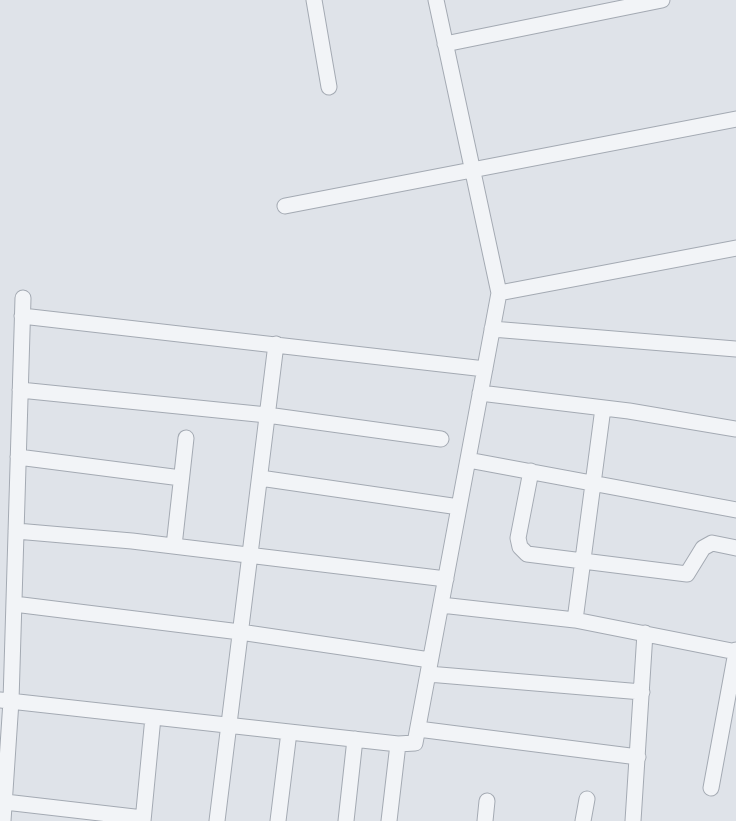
<!DOCTYPE html>
<style>
body{margin:0}
canvas{display:block;background:#dfe3e9}
</style>
<canvas width="736" height="821"></canvas>
<script>
const context = document.querySelector('canvas').getContext('2d');
context.lineJoin = 'round';
function trace(path, color, width, dash) { context.strokeStyle = color; context.lineWidth = width; context.lineCap = dash ? 'butt' : 'round'; context.setLineDash(dash || []); context.stroke(path); }
const street = new Path2D(`
 M314 0 329 87
 M445 44 662 0
 M285 206 736 119
 M499 293 736 248
 M22 316 485 369
 M492 329 736 349
 M20 390 267 415 441 439
 M480 393 629 411 736 429
 M18 457 181 478
 M468 460 736 510
 M531 471 518 538 520 547 527 554 687 574 703 548 712 543 736 548
 M260 478 459 507
 M16 531 132 541 446 579
 M174 546 186 438
 M14 604 240 632 430 660
 M441 605 575 620 736 652V650
 M575 620 603 408
 M428 674 642 692
 M0 700 398 744 415 743 499 293 436 0
 M418 729 638 757
 M711 788 736 652
 M5 802 143 818
 M3 821 11 701 23 298
 M143 821 153 717
 M217 821 276 344
 M278 821 289 732
 M346 821 355 739
 M389 821 398 744
 M485 821 487 801
 M583 821 587 799
 M633 821 645 633`);
trace(street, '#a4aab3', 17);
trace(street, '#f2f4f7', 15);
</script>
